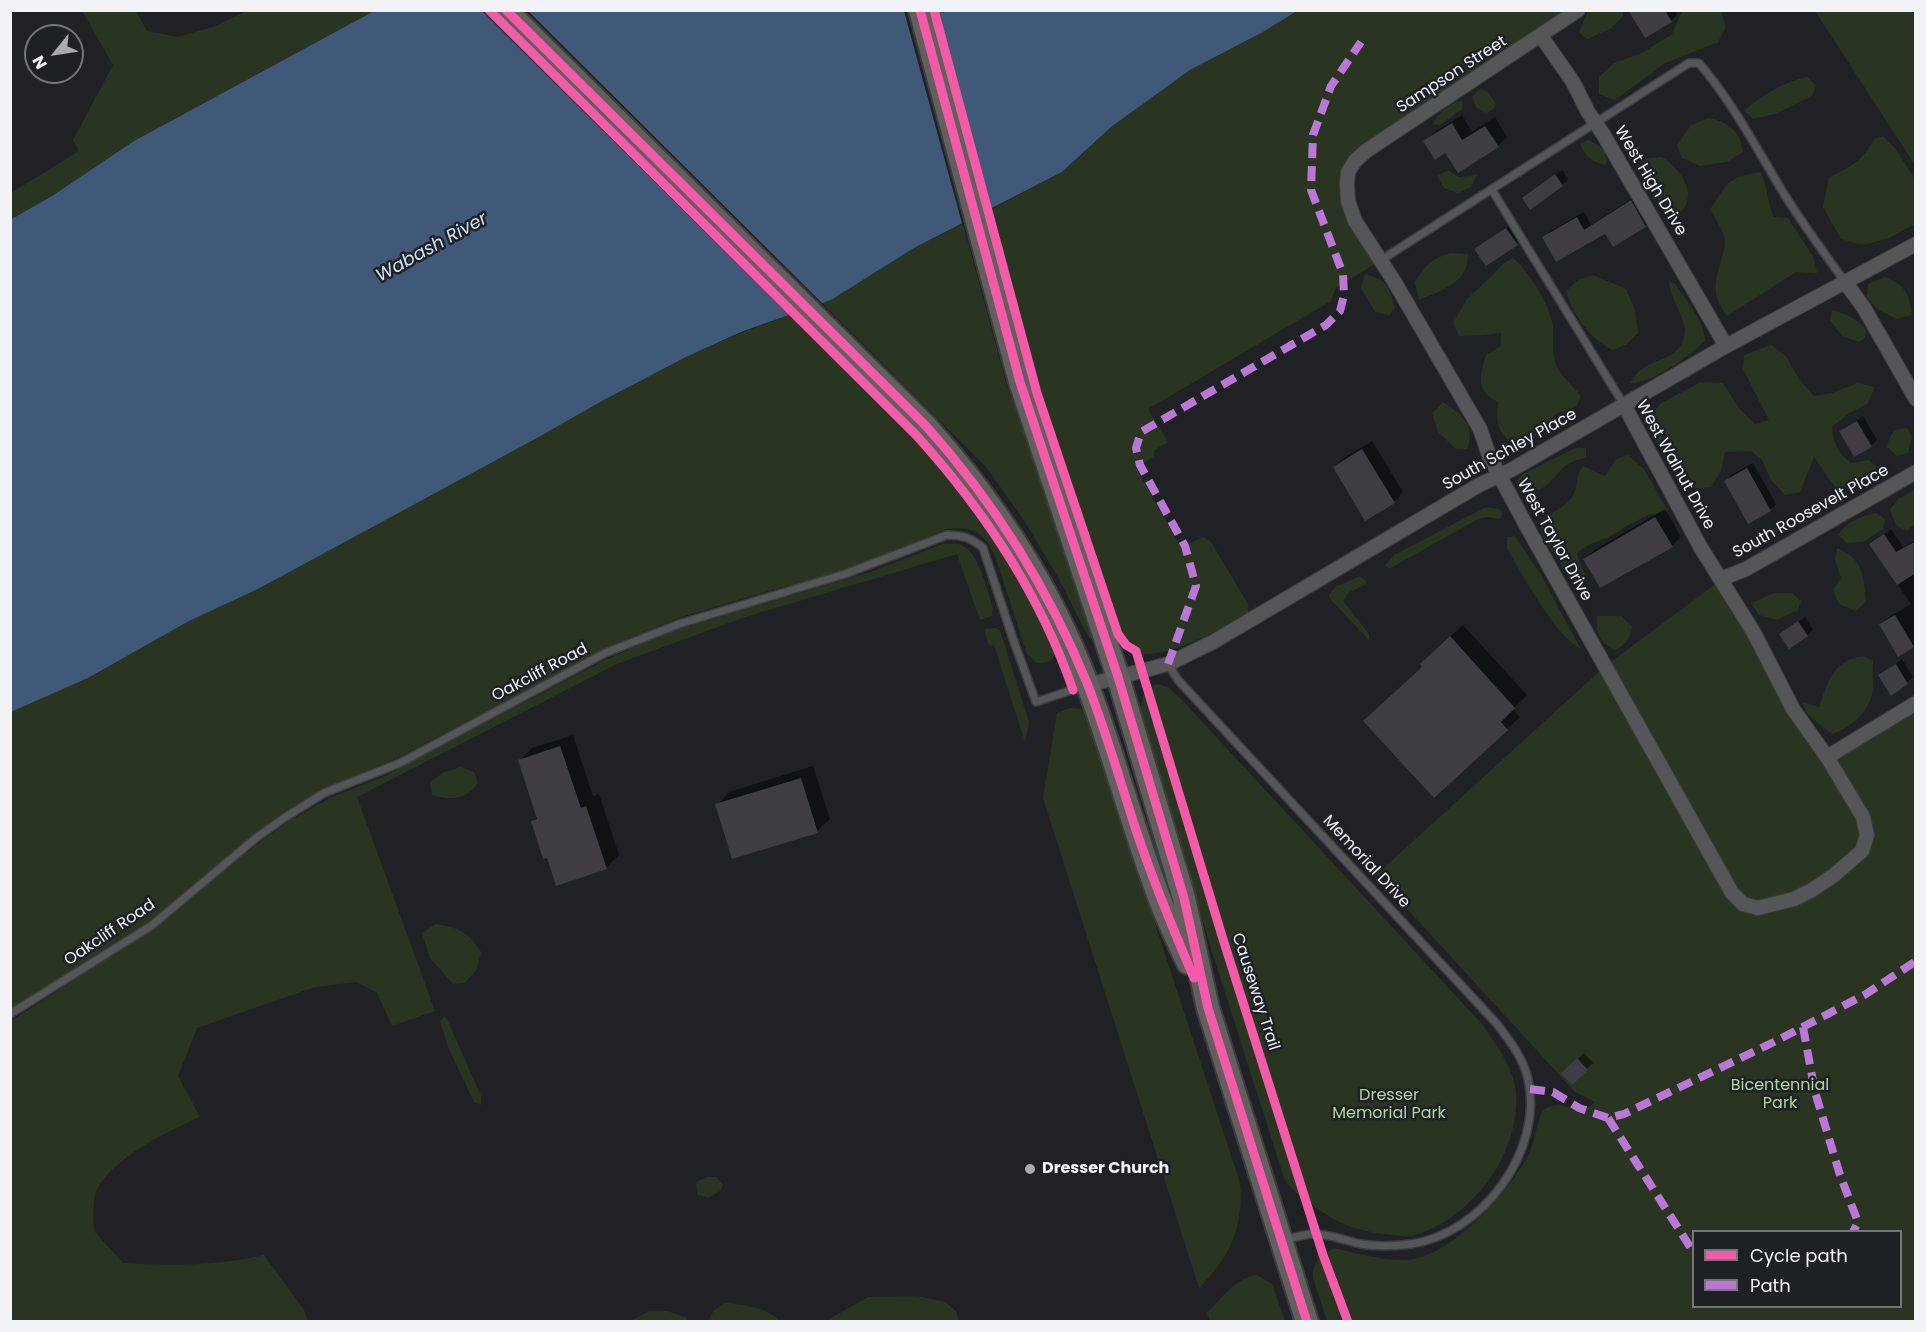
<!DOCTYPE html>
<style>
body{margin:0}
#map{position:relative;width:1926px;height:1332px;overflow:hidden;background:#1f2124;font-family:Poppins,sans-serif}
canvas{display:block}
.frame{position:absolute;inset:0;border:12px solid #f1f3f7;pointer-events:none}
.legend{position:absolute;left:1692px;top:1230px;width:210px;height:78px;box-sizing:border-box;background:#1d2126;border:2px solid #72757a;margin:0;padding:8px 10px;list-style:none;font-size:18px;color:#f1f3f7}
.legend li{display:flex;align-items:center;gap:12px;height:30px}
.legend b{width:30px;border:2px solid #72757a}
.north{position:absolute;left:24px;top:24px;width:60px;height:60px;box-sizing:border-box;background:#1d2126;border:2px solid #72757a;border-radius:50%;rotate:240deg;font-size:16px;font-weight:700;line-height:24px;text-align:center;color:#f1f3f7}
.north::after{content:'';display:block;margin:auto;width:21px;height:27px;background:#a8aaad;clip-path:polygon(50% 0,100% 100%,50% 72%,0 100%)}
</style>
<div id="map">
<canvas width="1926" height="1332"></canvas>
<div class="frame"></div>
<ul class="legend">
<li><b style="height:8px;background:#f35aa7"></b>Cycle path</li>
<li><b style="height:8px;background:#ba77d6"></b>Path</li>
</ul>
<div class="north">N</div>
</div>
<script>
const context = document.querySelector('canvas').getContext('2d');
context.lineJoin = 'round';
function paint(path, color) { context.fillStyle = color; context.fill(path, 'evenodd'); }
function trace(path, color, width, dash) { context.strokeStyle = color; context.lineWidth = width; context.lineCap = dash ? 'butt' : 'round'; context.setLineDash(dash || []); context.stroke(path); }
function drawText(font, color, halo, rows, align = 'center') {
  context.font = font + ' Poppins,sans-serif'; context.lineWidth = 5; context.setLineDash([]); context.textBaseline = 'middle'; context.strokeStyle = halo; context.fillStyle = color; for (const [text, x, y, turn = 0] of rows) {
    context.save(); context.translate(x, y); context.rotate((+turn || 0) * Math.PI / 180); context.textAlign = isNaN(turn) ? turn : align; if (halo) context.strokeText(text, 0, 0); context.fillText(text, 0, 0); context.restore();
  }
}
paint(new Path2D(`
 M82 11H136L147 31 177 37 213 27 247 11H374L134 141 52 196 11 220V193L79 151 73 140 113 65Z
 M1297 11H1568L1365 144 1340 181 1341 202 1350 225 1375 264 1336 288 1331 301 1148 409 1168 442 1155 450 1153 457 1136 468 1181 547 1203 537 1211 542 1248 604V613C1221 628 1157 668 1126 649 1120 646 1118 640 1115 635L1073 510 992 209 1062 172 1111 127 1190 70 1263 32Z
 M1591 11H1623V16L1610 29 1587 39 1579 32 1587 13Z
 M1682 11H1721L1726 27 1718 42 1665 63 1615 100 1599 94V77L1614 63 1642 53 1672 34Z
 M1815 11H1915V165Z
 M1808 77 1816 86 1812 96 1775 114 1753 119 1744 111C1762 95 1785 81 1808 77Z
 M1480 89 1488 92 1496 104 1494 108 1486 113 1476 107 1472 97Z
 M1463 101 1462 109 1440 125 1433 124C1438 112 1451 102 1463 101Z
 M1708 118C1727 121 1741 131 1743 152L1727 162 1700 166 1682 158 1677 145 1691 125Z
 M1883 136 1895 148 1915 179V224L1889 238 1864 245 1841 239 1823 207 1829 177C1851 167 1862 161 1874 139Z
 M1589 140C1600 146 1609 151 1606 165 1592 162 1585 157 1580 143Z
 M1662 157C1675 165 1693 185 1687 202 1686 207 1682 211 1678 214L1665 211 1637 170 1643 159Z
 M1448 170 1459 177 1477 175 1471 187 1458 193 1444 188 1437 176Z
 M1761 172C1768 187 1767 203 1774 217L1788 218 1814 258 1817 273 1796 272 1727 316C1710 292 1715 283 1722 257 1723 253 1725 247 1725 243 1725 229 1714 221 1711 208 1729 181 1726 178 1761 172Z
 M963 224 1007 386 1044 488 1093 633 1092 637 1089 638 1085 631 1059 579 1025 522 986 467 822 303 831 300 914 248Z
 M1451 253 1468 254C1469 282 1441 291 1419 300L1415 282C1427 264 1430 259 1451 253Z
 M1513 258C1529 271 1550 305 1553 326 1554 339 1551 355 1557 367 1562 377 1574 387 1581 396L1576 407 1556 414 1530 443 1520 447C1499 436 1495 426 1498 402 1476 392 1479 376 1486 355L1501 346V333L1486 335 1459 336 1453 323 1467 299 1492 276 1504 263Z
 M1365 274C1388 280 1389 287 1395 308L1389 315 1375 312 1361 288Z
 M1593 275 1626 289 1635 310 1638 333 1627 344 1613 350C1591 340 1572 314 1566 291L1578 280Z
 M1885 277C1906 286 1909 293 1912 315L1897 319 1878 310 1867 297 1868 284Z
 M1669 282 1675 283C1686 301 1704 319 1705 341 1689 356 1652 384 1630 383 1633 380 1635 375 1638 372 1654 357 1682 361 1685 331 1686 321 1670 297 1669 282Z
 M1832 310C1846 314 1857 318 1866 330L1865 338 1859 342 1842 336 1830 320Z
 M789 315C847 373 912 430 964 495 1001 541 1030 594 1055 647 1057 660 1048 664 1037 663L1027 654 995 556C983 532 973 526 946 529L848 570 782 587 681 617 606 647 399 757 324 789 283 812 207 873 150 921 11 1009V712L88 678 189 621 258 589 537 438 602 401 684 358 741 333Z
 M1771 345 1786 356 1799 379 1814 396 1832 393 1858 383 1875 387 1868 403 1848 414 1832 427C1833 443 1838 453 1851 463L1869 460 1877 467C1866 485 1856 490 1836 488L1814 457 1800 492 1785 495 1771 480 1762 460 1751 451 1725 452 1721 471 1711 487 1693 489C1673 472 1652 443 1649 417L1661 403 1701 382 1723 383 1739 408 1755 424 1769 420 1743 369 1744 355Z
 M1443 402C1461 414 1477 426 1467 449H1456L1438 432 1432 413Z
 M1907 428 1912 437 1908 453 1897 456 1887 447C1890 434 1893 429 1907 428Z
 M1575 448H1586V457C1582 459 1576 460 1572 462 1551 473 1552 495 1520 491L1516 482 1523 474Z
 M1628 455 1644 469 1668 511 1649 515 1630 524 1609 537 1588 545 1577 553 1579 561 1586 576 1582 583 1573 582 1543 537 1539 521C1550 514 1568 506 1574 494 1579 483 1573 480 1583 466L1605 476 1616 459Z
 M1914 490 1915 519 1913 526 1906 531 1896 525 1890 510 1898 499Z
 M1486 507 1498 509 1503 513 1500 519 1488 517 1478 519 1389 569 1385 565 1394 555Z
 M1877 513 1885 519 1883 529 1863 542 1847 543 1838 535C1846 522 1862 515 1877 513Z
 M1515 536 1541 575 1581 649C1555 636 1523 575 1507 549V537Z
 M942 544C950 544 958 542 965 547 979 555 988 592 993 608L992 616 980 620 957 554 742 618 617 664 357 797 435 1011 392 1026 377 993 357 982 315 987 197 1028 178 1076 200 1117C165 1133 117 1155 97 1189 92 1197 94 1221 94 1231L123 1263C171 1266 216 1266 264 1255L304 1310 308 1321H11V1021L150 931 257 844 291 820 330 798 385 776 605 660 667 633 874 571Z
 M1837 548C1863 558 1864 577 1866 602L1856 611 1839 604 1833 590 1841 578 1835 560Z
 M1360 576 1366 581V584L1348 593 1343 601 1369 634V640L1331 600 1329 595 1335 587Z
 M1717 583 1857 818C1859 824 1861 831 1860 837 1851 866 1790 902 1761 903 1752 903 1743 895 1736 890L1608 664Z
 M1774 593H1792L1801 601 1798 610 1777 620 1759 615 1751 603Z
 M1597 616H1621L1632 626C1630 639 1627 644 1615 650 1600 643 1595 632 1597 616Z
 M995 628 1000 630 1029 722 1025 742 994 645 989 646 984 629Z
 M1864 656 1873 661C1872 672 1874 685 1872 695 1866 715 1850 728 1832 734L1807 714 1802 702 1819 707C1829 680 1832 661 1864 656Z
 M1602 669 1727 892C1737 898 1751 911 1763 913 1793 916 1842 871 1866 853 1870 846 1874 840 1874 831 1874 816 1843 773 1834 758L1915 709V1321H1352L1327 1252 1334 1248C1356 1253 1384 1261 1406 1260 1451 1258 1508 1192 1528 1156 1535 1144 1537 1116 1544 1110 1556 1100 1571 1108 1583 1112L1595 1102 1575 1092 1376 875ZM1694 1232H1900V1306H1694Z
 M1159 684 1169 688 1183 701 1482 1024C1496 1045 1514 1067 1516 1093 1520 1155 1471 1220 1412 1236 1407 1237 1400 1236 1394 1235 1367 1233 1343 1227 1321 1211 1308 1202 1292 1192 1284 1178L1214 958 1141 713C1141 698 1143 688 1159 684Z
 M1070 708 1081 709 1088 719 1240 1183C1244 1227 1230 1257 1199 1288L1043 798 1057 713Z
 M461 767 474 772 478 783C468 799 449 801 432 795L430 782 444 772Z
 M436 924C459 928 468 931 481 952L477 969 465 983 453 984 430 958 422 933Z
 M444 1016 447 1019 481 1096V1105L474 1102 448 1047 440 1021Z
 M707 1177H716L723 1185 720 1191 708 1198 697 1194 696 1182Z
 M1319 1257 1342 1321H1327L1313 1278V1270Z
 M1257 1275 1272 1284 1285 1321H1210L1207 1313C1221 1299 1236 1277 1257 1275Z
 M917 1296 945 1302 956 1311 959 1321 873 1320 871 1322 826 1321 868 1297Z
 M725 1303C742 1304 768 1308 780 1321H708L714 1310Z
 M649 1311H667L686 1317 687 1321H631Z`), '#293521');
paint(new Path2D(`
 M374 11H1297L1263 32 1190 70 1111 127 1062 172 914 248 831 300 741 332 684 358 602 401 537 438 258 589 189 621 88 678 11 712 10 220 52 196 134 141Z`), '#405978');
paint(new Path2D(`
 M482 11H528L824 305 791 317Z
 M904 11H938L992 209 993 212 963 227Z`), '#1f2124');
paint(new Path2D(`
 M1630 10H1675L1677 15 1671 21 1646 36Z
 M1462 115 1472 132 1495 117 1507 137 1498 146 1446 151 1425 141 1435 132Z
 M1562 170 1568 179 1562 185 1530 193Z
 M1637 195 1651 220 1645 226 1614 245 1606 232 1544 237 1550 231 1584 212 1591 225Z
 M1513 223 1523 237 1486 264 1476 250Z
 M1863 416 1877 440 1871 446 1841 432Z
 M1372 441 1403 492 1394 502 1335 467 1344 458Z
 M1753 463 1776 504 1770 510 1726 481 1731 475Z
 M1665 509 1681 537 1672 546 1585 559 1594 550Z
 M1891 529 1903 547 1916 540V645L1899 655 1880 624 1886 619 1911 604 1871 545Z
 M1805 617 1813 629 1807 635 1781 634Z
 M1463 625 1527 695 1513 709 1520 717 1434 796 1424 666 1434 651Z
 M1902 659 1913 677 1907 683 1880 676Z
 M573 735 593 796 599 794 619 855 606 868 548 856 532 822 538 816 519 761 532 748Z
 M813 766 830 819 817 831 717 805 729 792Z
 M1584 1053 1593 1063 1572 1083 1563 1073Z`), '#0007');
paint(new Path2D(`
 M1628 10H1665L1672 22 1645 38Z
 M1452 123 1462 140 1485 126 1499 147 1458 173 1445 153 1435 160 1423 141Z
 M1555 174 1563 186 1530 210 1522 198Z
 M1631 200 1646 227 1613 247 1605 234 1556 262 1542 237 1577 217 1584 230Z
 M1506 228 1518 245 1486 266 1474 249Z
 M1857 421 1872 447 1854 457 1839 431Z
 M1362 449 1395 503 1365 521 1333 467Z
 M1747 468 1771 511 1748 524 1724 481Z
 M1655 517 1673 547 1600 588 1583 559Z
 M1884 534 1896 552 1916 541V573L1897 585 1869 544Z
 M1895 615 1914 647 1898 657 1879 624Z
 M1798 621 1808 636 1789 649 1779 634Z
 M1450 636 1515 708 1501 722 1508 730 1434 798 1363 721 1422 667 1420 664Z
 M1896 664 1908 684 1891 696 1878 675Z
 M560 746 581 808 586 806 607 869 556 886 547 858 543 859 531 821 537 819 518 760Z
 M801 778 818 833 732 859 715 804Z
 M1577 1058 1588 1070 1572 1085 1561 1073Z`), '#403c43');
const service = new Path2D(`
 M1492 190 1624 405
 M1381 260 1689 63H1699C1733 103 1757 149 1784 194 1803 224 1824 253 1845 282
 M1168 664 1178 680 1497 1024C1510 1041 1523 1058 1528 1079 1544 1151 1482 1234 1411 1244 1395 1246 1377 1247 1361 1244 1347 1241 1332 1235 1317 1234 1306 1233 1295 1237 1285 1240
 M10 1014 151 926 256 838 284 818 324 793 400 763 605 653 679 624 845 574 947 535C962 535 972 538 983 548L1013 639 1036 702 1084 686`);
const minor = new Path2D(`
 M1578 10 1366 151 1355 161 1348 172 1347 183 1348 201 1355 221 1394 281 1480 429 1490 458 1526 525 1732 893 1743 904 1758 908 1794 899 1812 890 1833 876 1862 851 1867 835 1863 817 1827 757 1793 709 1754 633 1701 548 1624 405
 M1541 36 1573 82 1588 112 1603 134 1726 346
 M1845 282 1864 308 1916 399
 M1721 579 1746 569 1916 472
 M1088 685 1168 664 1213 642 1479 485 1511 470 1726 346 1916 244
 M1827 757 1916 703`);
const primary = new Path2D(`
 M506 10 926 426C994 502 1052 590 1088 686 1115 758 1134 833 1162 905 1170 925 1179 944 1188 963
 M920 10 1020 382 1118 677 1184 898 1208 1008 1307 1322`);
trace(service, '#3b3d3f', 10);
trace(minor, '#3b3d3f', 16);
trace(primary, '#3b3d3f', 26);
trace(service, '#545658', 7);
trace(minor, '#545658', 14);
trace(primary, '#635f5e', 22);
trace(new Path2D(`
 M1168 664 1196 586 1185 546 1140 465 1136 448 1141 432 1326 325 1340 311 1344 295 1343 274 1311 190 1313 135 1331 86 1361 42
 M1803 1027 1815 1092 1840 1175 1858 1222 1853 1232
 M1530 1089 1553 1092 1579 1108 1608 1118 1624 1114 1774 1042 1866 994 1916 961
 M1608 1118 1694 1253`), '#ba77d6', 8, [15, 8]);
trace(new Path2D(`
 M489 10 916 435C984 510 1040 594 1073 690
 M506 10 926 426C994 502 1048 588 1087 683 1106 731 1120 781 1136 830 1153 881 1173 929 1194 978
 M920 10 1020 382 1118 677 1184 898 1208 1008 1307 1322
 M934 10 1037 393 1118 634 1126 645 1136 651 1222 936 1323 1255 1348 1322`), '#f35aa7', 9);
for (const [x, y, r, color] of [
 [1030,1169,6,"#a8aaad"]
]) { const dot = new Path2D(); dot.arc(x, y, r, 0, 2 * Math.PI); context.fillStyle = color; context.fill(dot); trace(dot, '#1d2126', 2); }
drawText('16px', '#f1f3f7', '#1d2126', [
 ["Sampson Street",1452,75,-33],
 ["West High Drive",1650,181,59],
 ["South Schley Place",1510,450,-29],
 ["West Walnut Drive",1675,465,61],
 ["South Roosevelt Place",1811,512,-29],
 ["West Taylor Drive",1554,540,61],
 ["Oakcliff Road",540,673,-28],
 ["Memorial Drive",1366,862,47],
 ["Oakcliff Road",110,933,-34],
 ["Causeway Trail",1255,992,72]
]);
drawText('16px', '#afd597', '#1d2126', [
 ["Bicentennial",1780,1086],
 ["Park",1780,1104],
 ["Dresser",1389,1096],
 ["Memorial Park",1389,1114]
]);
drawText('bold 16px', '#f1f3f7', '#1d2126', [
 ["Dresser Church",1042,1169]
], 'left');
drawText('italic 18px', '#d0e2f9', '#1d2126', [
 ["Wabash River",432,248,-29]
]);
</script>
